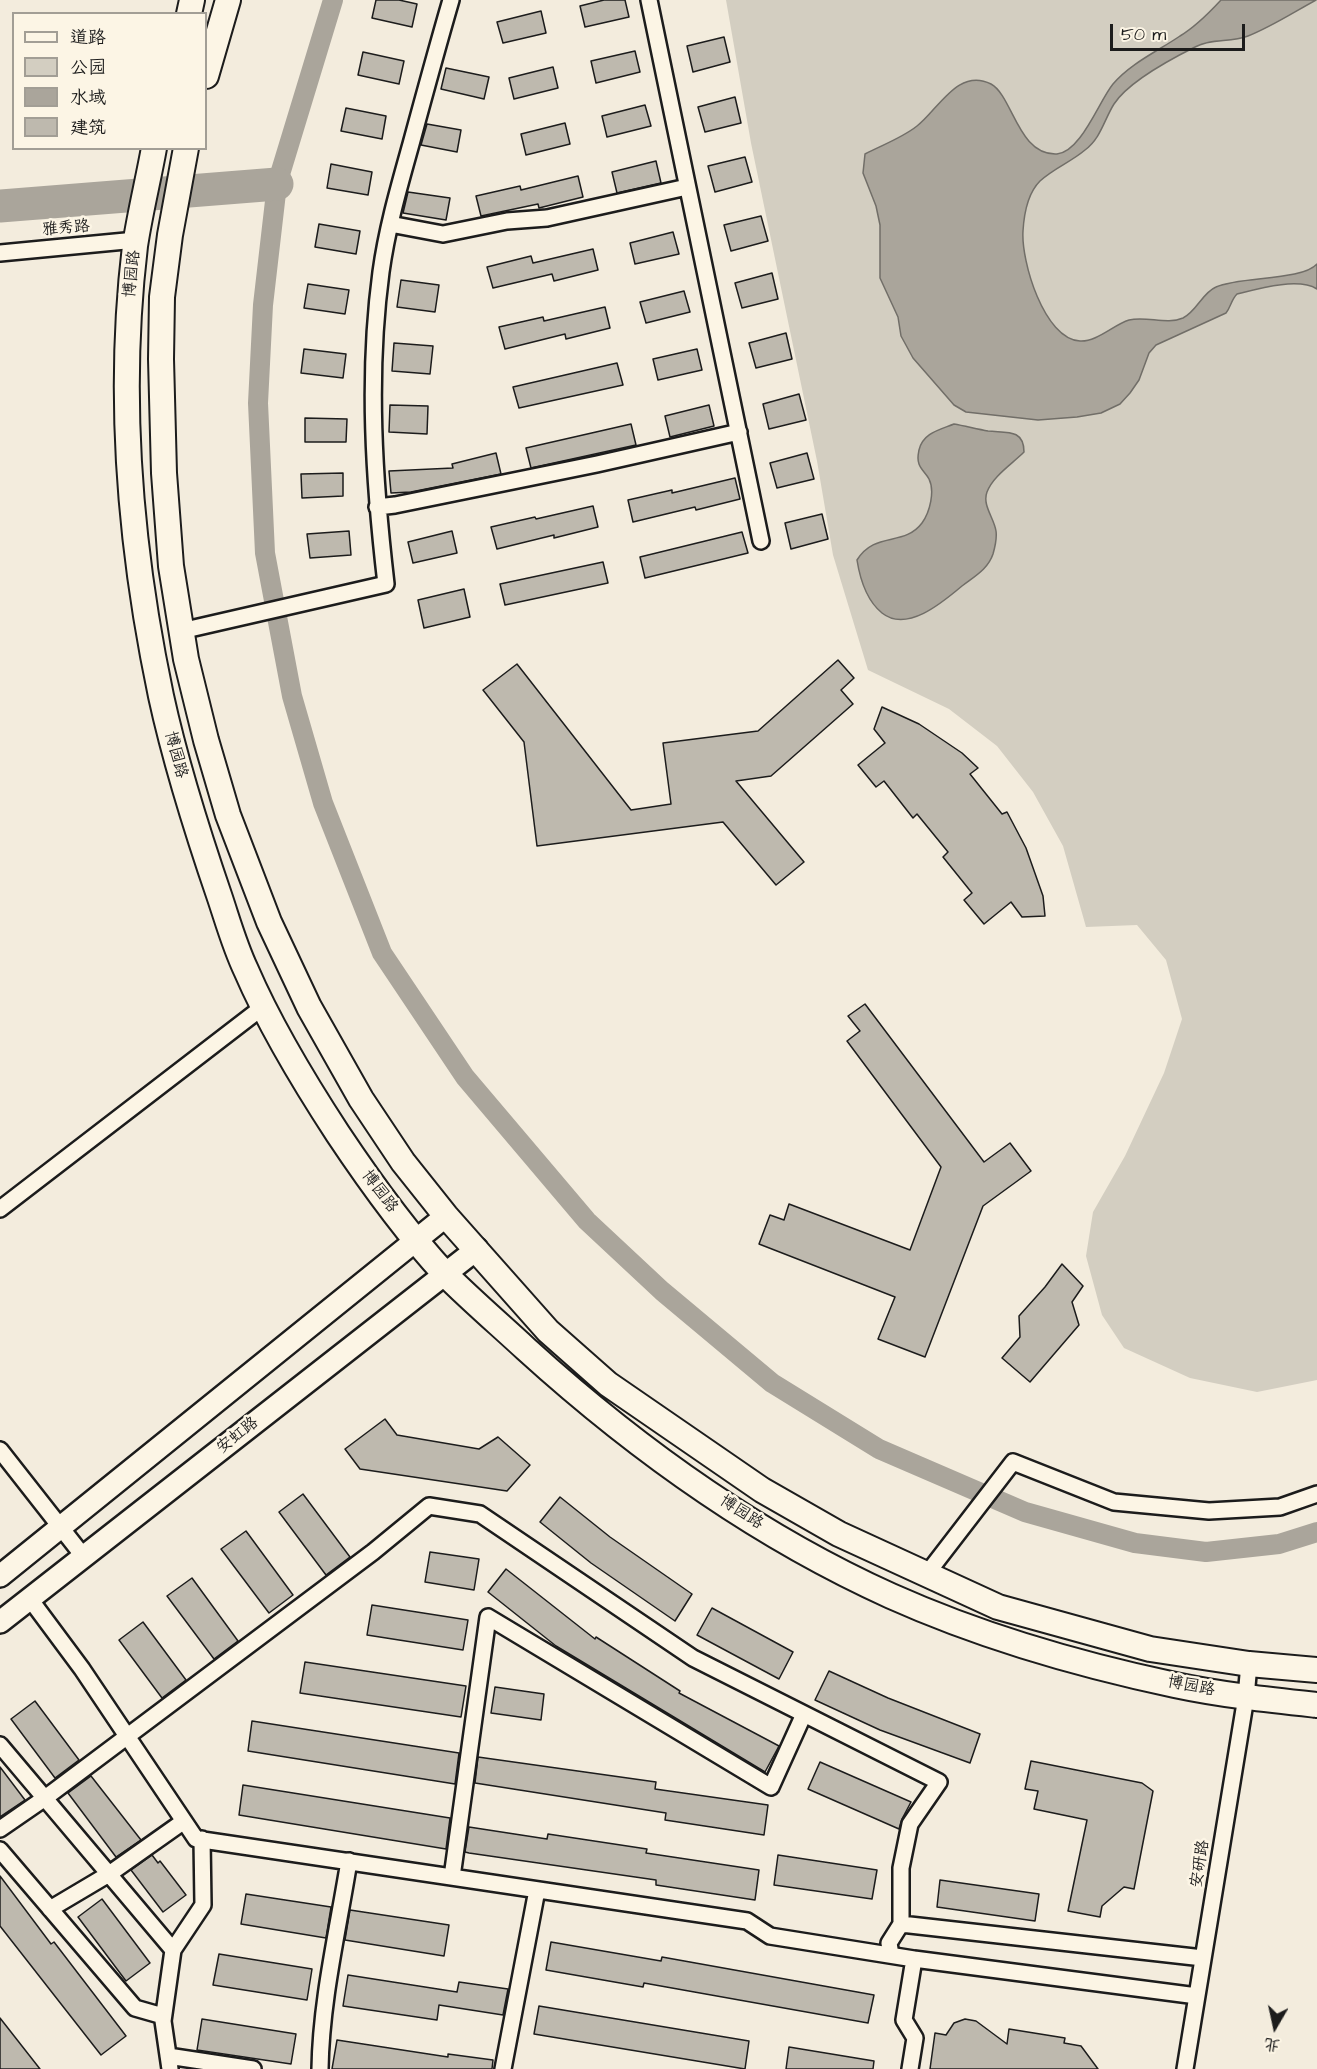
<!DOCTYPE html>
<meta charset="utf-8">
<style>
body{margin:0}
#map{position:relative;width:1317px;height:2069px;overflow:hidden;background:#f3ecdd;font-family:"Architects Daughter","LXGW WenKai TC",sans-serif}
canvas{display:block}
.legend{position:absolute;left:12px;top:12px;width:195px;height:138px;box-sizing:border-box;background:#fcf5e5;border:2px solid #a29e95;margin:0;padding:8px 10px;list-style:none;font-size:18px;color:#1c1c1c}
.legend li{display:flex;align-items:center;gap:12px;height:30px}
.legend b{width:30px;border:2px solid #a29e95}
.north{position:absolute;left:1245px;top:1997px;width:60px;height:60px;-webkit-text-stroke:4px #fcf5e5;paint-order:stroke;rotate:189deg;font-size:16px;font-weight:700;line-height:24px;text-align:center;color:#1c1c1c}
.north::after{content:'';display:block;margin:auto;width:21px;height:27px;background:#1c1c1c;clip-path:polygon(50% 0,100% 100%,50% 72%,0 100%)}
.scale{position:absolute;left:1110px;top:24px;width:135px;height:27px;box-sizing:border-box;border:3px solid #1c1c1c;border-top:0;padding-left:8px;font-size:18px;line-height:21px;white-space:nowrap;color:#1c1c1c;-webkit-text-stroke:4px #fcf5e5;paint-order:stroke}
</style>
<div id="map">
<canvas width="1317" height="2069"></canvas>
<ul class="legend">
<li><b style="height:8px;background:#fcf5e5"></b>道路</li>
<li><b style="height:16px;background:#d3cec1"></b>公园</li>
<li><b style="height:16px;background:#aaa59b"></b>水域</li>
<li><b style="height:16px;background:#beb9ae"></b>建筑</li>
</ul>
<div class="north">北</div>
<div class="scale">50 m</div>
</div>
<script>
const context = document.querySelector('canvas').getContext('2d');
context.lineJoin = 'round';
function paint(path, color) { context.fillStyle = color; context.fill(path, 'evenodd'); }
function trace(path, color, width, dash) { context.strokeStyle = color; context.lineWidth = width; context.lineCap = dash ? 'butt' : 'round'; context.setLineDash(dash || []); context.stroke(path); }
function drawText(font, color, halo, rows, align = 'center') {
  context.font = font + ' "Architects Daughter","LXGW WenKai TC",sans-serif'; context.lineWidth = 5; context.setLineDash([]); context.textBaseline = 'middle'; context.strokeStyle = halo; context.fillStyle = color; for (const [text, x, y, turn = 0] of rows) {
    context.save(); context.translate(x, y); context.rotate((+turn || 0) * Math.PI / 180); context.textAlign = isNaN(turn) ? turn : align; if (halo) context.strokeText(text, 0, 0); context.fillText(text, 0, 0); context.restore();
  }
}
paint(new Path2D(`
 M726 0H1317V1380L1257 1392 1190 1378 1124 1348 1102 1315 1086 1256 1093 1212 1125 1156 1164 1073 1182 1019 1166 960 1137 925 1086 927 1063 846 1033 792 997 746 949 709 868 670 833 555 817 461 751 143Z`), '#d3cec1');
const water = new Path2D(`
 M1221 0H1316C1294 12 1271 27 1248 36 1230 43 1212 38 1195 47 1171 59 1129 81 1114 104 1104 120 1101 138 1085 150 1071 162 1054 168 1040 181 1027 194 1024 214 1023 231 1021 261 1044 339 1080 341 1097 342 1113 325 1129 320 1147 316 1167 325 1183 318 1197 311 1202 293 1216 287 1240 276 1302 281 1317 264V289C1298 277 1257 289 1237 294 1231 300 1231 307 1226 313L1156 345 1149 353 1139 380 1130 393 1120 404 1101 413 1077 417 1038 420 966 412 954 405 913 358 901 336 898 317 880 278V225L876 206 863 173 865 154C882 145 902 138 917 126 938 110 958 67 991 84 1013 96 1018 156 1057 154 1081 152 1099 101 1113 84 1131 63 1158 51 1180 36 1195 27 1209 13 1221 0Z
 M954 424C965 426 977 429 988 431 1005 433 1024 428 1024 452 1012 464 993 476 987 492 982 505 994 518 996 531 997 538 995 547 993 554 988 569 975 576 962 586 943 602 907 633 882 613 866 600 860 579 857 560 875 531 904 547 922 523 930 512 935 491 929 479 926 473 921 470 919 464 917 459 918 455 919 450 923 433 939 430 954 424Z`);
paint(water, '#aaa59b');
trace(water, '#716e68', 1.5);
trace(new Path2D(`
 M333 0 277 184 263 305 258 403 265 553 292 696 323 803 382 953 465 1077 587 1221 662 1291 772 1383 879 1449 1025 1512 1135 1543 1206 1552 1279 1544 1317 1532`), '#aaa59b', 20);
trace(new Path2D(`
 M0 206 277 184`), '#aaa59b', 33);
const building = new Path2D(`
 M376 0H399L417 4 412 27 372 18Z
 M604 0H625L629 17 585 27 580 6Z
 M541 11 546 33 503 43 497 22Z
 M724 37 730 62 693 72 687 46Z
 M635 51 640 72 596 83 591 61Z
 M363 52 404 61 399 84 358 75Z
 M553 67 558 88 514 99 509 78Z
 M446 68 489 77 484 99 441 89Z
 M735 97 741 123 705 132 698 107Z
 M645 105 651 126 607 137 602 116Z
 M346 108 386 116 382 139 341 131Z
 M565 123 570 144 526 155 521 134Z
 M427 124 461 130 457 152 421 145Z
 M745 157 752 182 715 192 708 166Z
 M656 161 661 183 617 193 612 172Z
 M331 164 372 172 368 195 327 188Z
 M578 176 583 197 539 208 538 204 481 216 476 196 520 186 521 190Z
 M408 192 450 198 446 220 403 213Z
 M761 216 768 241 731 251 724 225Z
 M319 224 360 231 356 254 315 247Z
 M673 232 679 254 635 264 630 243Z
 M593 249 598 270 554 281 552 274 493 288 487 267 531 256 533 263Z
 M772 273 778 299 742 308 735 283Z
 M401 280 439 285 435 312 397 307Z
 M308 284 349 290 345 314 304 308Z
 M684 291 690 312 646 323 640 302Z
 M605 307 610 328 566 339 565 334 505 349 499 327 543 317 544 321Z
 M786 333 792 359 756 368 749 343Z
 M394 343 433 346 430 374 392 371Z
 M304 349 346 354 343 378 301 373Z
 M697 349 702 370 658 380 653 359Z
 M617 363 623 385 519 408 513 387Z
 M799 394 806 420 769 429 763 404Z
 M390 405 428 406 427 434 389 432Z
 M709 405 714 426 670 437 665 416Z
 M305 418 347 419 346 442H305Z
 M631 424 636 445 531 468 526 448Z
 M496 453 501 474 411 492 391 493 389 471 453 468 452 464Z
 M807 453 814 479 777 488 770 463Z
 M343 473V496L302 498 301 474Z
 M735 478 740 499 696 510 695 507 633 522 628 500 672 490V493Z
 M593 506 598 527 554 538V535L497 549 491 527 535 517 536 519Z
 M822 514 828 539 791 549 785 523Z
 M349 531 351 555 310 558 307 534Z
 M452 531 457 553 413 563 408 542Z
 M742 532 748 553 645 578 640 557Z
 M603 562 608 583 505 605 500 584Z
 M464 589 470 617 424 628 418 600Z
 M838 660 854 678 841 690 853 704 771 776 736 781 804 862 776 885 723 822 537 846 524 742 483 690 517 664 631 810 671 804 663 743 758 731Z
 M882 707 919 724 962 753 978 768 970 774 1002 814 1007 812 1026 848 1043 896 1045 916 1022 917 1011 902 984 924 964 900 972 893 943 857 948 852 917 814 913 818 884 781 876 787 858 765 885 743 874 729Z
 M865 1004 984 1162 1010 1143 1031 1171 983 1206 925 1357 878 1339 895 1297 759 1244 770 1215 784 1220 789 1204 910 1250 941 1167 847 1041 860 1031 848 1016Z
 M1062 1264 1083 1286 1072 1302 1079 1325 1030 1382 1002 1358 1020 1337 1019 1316 1045 1287Z
 M385 1419 397 1435 479 1449 498 1437 530 1465 507 1491 360 1469 345 1449Z
 M303 1494 350 1557 326 1575 279 1512Z
 M560 1497 610 1537 692 1594 675 1621 591 1563 540 1522Z
 M246 1531 293 1595 269 1613 221 1549Z
 M430 1552 479 1559 474 1590 425 1582Z
 M506 1569 595 1639 596 1637 680 1691 679 1693 779 1746 765 1772 556 1646 488 1592Z
 M192 1578 238 1641 214 1659 167 1596Z
 M372 1605 468 1620 463 1650 367 1635Z
 M712 1608 793 1652 779 1679 697 1635Z
 M143 1622 186 1680 162 1698 119 1640Z
 M305 1662 466 1686 461 1717 300 1693Z
 M829 1671 888 1698 980 1734 970 1763 880 1730 815 1700Z
 M495 1687 544 1694 541 1720 491 1713Z
 M35 1701 79 1760 55 1778 11 1719Z
 M252 1721 459 1753 455 1784 248 1751Z
 M478 1757 656 1782 655 1789 768 1805 764 1835 665 1820 666 1813 475 1783Z
 M1031 1761 1142 1783 1153 1791 1134 1889 1124 1887 1102 1906 1100 1917 1068 1911 1087 1820 1034 1809 1038 1791 1025 1789Z
 M820 1762 911 1802 902 1819 899 1829 808 1789Z
 M0 1767 25 1800 0 1817Z
 M91 1776 141 1840 116 1857 68 1793Z
 M243 1785 450 1818 446 1849 239 1815Z
 M469 1827 547 1839 548 1834 647 1849 646 1853 759 1870 755 1900 656 1885V1880L469 1853 465 1852Z
 M152 1855 158 1863 160 1861 186 1895 163 1912 131 1870Z
 M778 1855 877 1870 872 1899 774 1885Z
 M0 1876 51 1944 54 1942 126 2036 101 2055 0 1926Z
 M940 1880 1039 1894 1035 1921 937 1907Z
 M246 1894 331 1907 326 1938 241 1924Z
 M102 1899 150 1963 126 1981 78 1917Z
 M350 1910 449 1925 444 1956 345 1940Z
 M551 1942 661 1961 662 1957 874 1995 868 2023 644 1983 643 1987 546 1970Z
 M219 1954 312 1969 307 2000 213 1985Z
 M348 1975 457 1992 459 1982 508 1989 503 2015 439 2005 437 2020 343 2006Z
 M539 2006 749 2041 745 2069 534 2034Z
 M0 2018 40 2069H0Z
 M202 2019 296 2034 291 2064 197 2050Z
 M965 2019 976 2021 1007 2044 1009 2029 1065 2038 1064 2043 1081 2046 1098 2069H930L935 2033 946 2035 954 2023Z
 M337 2040 448 2057V2054L493 2060 492 2069H332Z
 M789 2047 874 2061 873 2069H786Z`);
paint(building, '#beb9ae');
trace(building, '#1c1c1c', 1.5);
const minor = new Path2D(`
 M649 0 761 541
 M390 224 443 234 507 221 547 218 687 187
 M0 253 136 240
 M377 507 395 505 597 464 739 432
 M181 631 386 584C374 481 367 376 381 272 387 228 399 187 411 144 424 96 437 48 451 0
 M0 1209 264 1006
 M0 1450 84 1557
 M926 1575 1013 1462 1114 1502 1209 1511 1280 1507 1317 1494
 M30 1599 82 1669 196 1839 747 1921 770 1936 914 1959 1197 1996
 M0 1745 173 1950
 M0 1829 45 1798 373 1552 429 1506 480 1514 693 1658 939 1782 910 1824 901 1868V1924
 M0 1850 135 2008 163 2016
 M452 1877 488 1617 771 1787 804 1714
 M50 1909 109 1874 184 1821
 M891 1955 889 1943 901 1924 1203 1958
 M168 2056 253 2069
 M170 2069 163 2021 173 1950 203 1905 202 1839
 M320 2069C321 2000 338 1930 349 1861
 M503 2069 537 1890
 M910 2069 915 2038 904 2020 914 1959
 M1185 2069 1246 1697 1249 1664`);
const secondary = new Path2D(`
 M0 1576 446 1216
 M0 1622 477 1249`);
const primary = new Path2D(`
 M189 14 192 0
 M206 76 228 0
 M154 148C148 181 140 213 135 246 117 396 130 549 161 696 176 765 197 831 220 898 228 922 235 947 246 970 271 1028 304 1082 338 1134 370 1182 405 1231 445 1274 471 1300 499 1324 526 1349 635 1448 756 1535 891 1596 978 1635 1081 1665 1175 1685 1222 1695 1270 1700 1317 1705
 M186 148 170 235 162 297 161 359 164 473 171 566 186 659 206 740 228 815 269 922 309 1007 361 1099 403 1162 446 1216 548 1331 608 1384 762 1490 839 1534 998 1607 1150 1649 1249 1664 1317 1670`);
trace(minor, '#1c1c1c', 20);
trace(secondary, '#1c1c1c', 26);
trace(primary, '#1c1c1c', 28);
trace(minor, '#fcf5e5', 15);
trace(secondary, '#fcf5e5', 21);
trace(primary, '#fcf5e5', 24);
drawText('16px', '#1c1c1c', '#fcf5e5', [
 ["雅秀路",66,229,-5],
 ["博园路",133,274,-84],
 ["博园路",175,755,75],
 ["博园路",379,1192,53],
 ["安虹路",238,1436,-38],
 ["博园路",741,1513,33],
 ["博园路",1191,1687,11],
 ["安研路",1201,1864,-81]
]);
</script>
